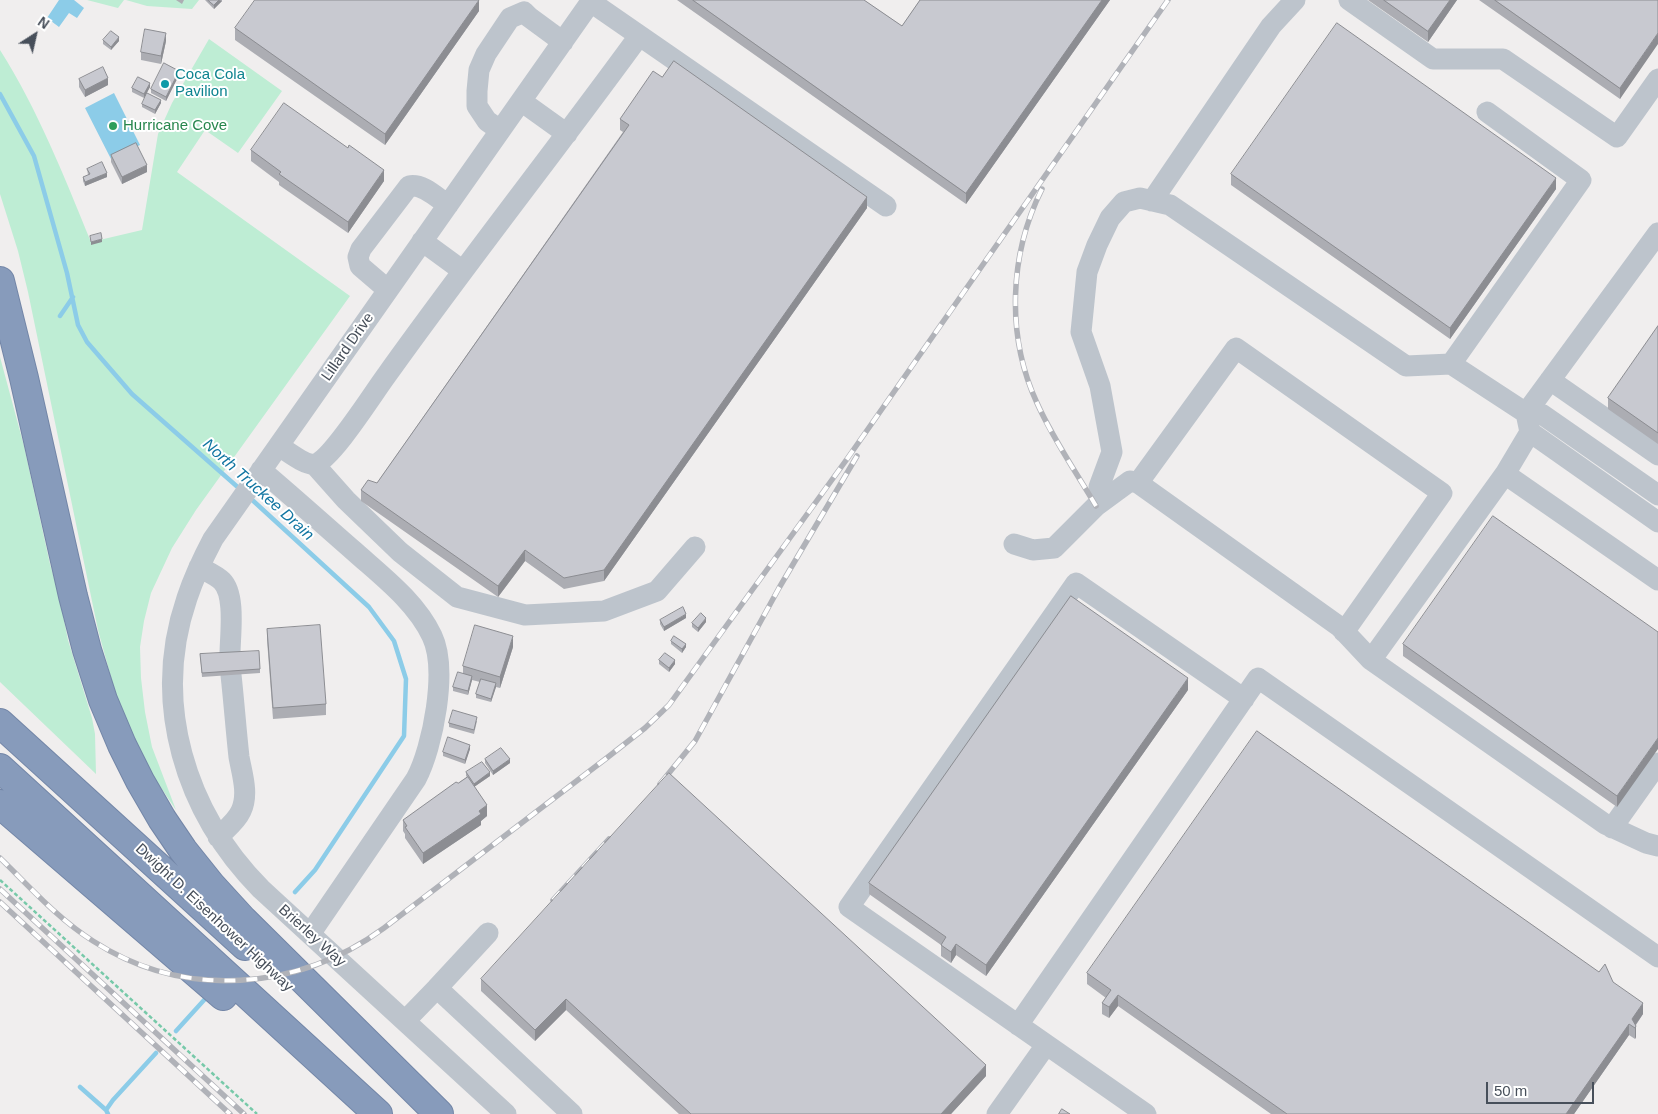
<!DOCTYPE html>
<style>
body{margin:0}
#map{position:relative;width:1658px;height:1114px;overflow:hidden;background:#f0eeee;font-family:Helvetica,sans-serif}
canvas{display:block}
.north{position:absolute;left:10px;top:10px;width:50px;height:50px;-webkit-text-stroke:4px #fff;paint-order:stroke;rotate:35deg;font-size:14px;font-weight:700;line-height:20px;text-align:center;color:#474f5a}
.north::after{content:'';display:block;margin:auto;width:18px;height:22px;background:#474f5a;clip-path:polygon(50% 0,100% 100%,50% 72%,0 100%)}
.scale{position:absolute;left:1486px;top:1082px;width:108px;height:22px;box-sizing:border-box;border:2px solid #474f5a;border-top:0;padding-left:6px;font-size:15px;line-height:18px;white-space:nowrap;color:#474f5a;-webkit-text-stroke:4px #fff;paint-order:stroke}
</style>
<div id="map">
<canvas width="1658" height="1114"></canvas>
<div class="north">N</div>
<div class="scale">50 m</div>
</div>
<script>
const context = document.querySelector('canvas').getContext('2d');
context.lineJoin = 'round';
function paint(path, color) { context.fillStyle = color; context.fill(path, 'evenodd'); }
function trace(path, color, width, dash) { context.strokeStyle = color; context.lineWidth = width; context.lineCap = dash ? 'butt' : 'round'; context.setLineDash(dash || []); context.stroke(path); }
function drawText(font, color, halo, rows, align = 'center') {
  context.font = font + ' Helvetica,sans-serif'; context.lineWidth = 4; context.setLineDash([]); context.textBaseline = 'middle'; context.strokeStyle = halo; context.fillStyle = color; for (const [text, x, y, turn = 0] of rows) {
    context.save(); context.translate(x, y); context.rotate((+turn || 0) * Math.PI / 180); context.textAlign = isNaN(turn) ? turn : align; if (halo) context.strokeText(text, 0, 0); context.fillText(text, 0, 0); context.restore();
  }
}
paint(new Path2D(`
 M87 0H124L118 8Z
 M126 0H199L192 9 147 6Z
 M209 39 282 91 238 153 205 130 177 172 350 296 196 510 172 548 151 593 144 621 140 647 141 678 145 712 152 747 176 810 147 767 118 703 98 630 28 292 18 251 0 194V50C38 110 64 176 91 242L142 230 158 134 172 103Z
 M0 357 24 446 50 564 59 595 68 640 92 718 95 734 96 774 0 682Z`), '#beedd4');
paint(new Path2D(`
 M59 0H74L84 8 77 18 69 13 59 27 47 18Z
 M114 93 140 145 111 159 85 108Z`), '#8ccce8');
trace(new Path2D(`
 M0 94 34 156 67 273 78 325 87 342 132 394 241 490
 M60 316 73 297
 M249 497 369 607 394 641 406 679 404 736 315 870 295 892
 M176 1031 205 999
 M80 1087 106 1110 108 1114
 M106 1110 113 1100 156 1053`), '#8ccce8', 4.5);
const highway = new Path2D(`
 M0 281 24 378 73 596 87 650 103 700 122 745 140 781 162 819 183 850 211 885 243 920 439 1114
 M0 723 245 946
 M0 768 378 1114
 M0 804 223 996`);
trace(highway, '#7386a7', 30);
trace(new Path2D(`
 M0 880 257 1114`), '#77c9a9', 2.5, [4, 2.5]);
trace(new Path2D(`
 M1349 0 1433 59H1503L1617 137 1658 79
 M591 2 886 206
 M521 101 567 134
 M1487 112 1581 180 1451 364 1526 413 1658 233
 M500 130 487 121 477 106V91L479 70 486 54 510 18 524 12 529 17 563 42
 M1152 201 1271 26 1295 0
 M422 241 463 271
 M388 290 360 266 358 257 361 249 409 186C423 183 437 198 448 205
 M1550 380 1658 455
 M1530 432 1505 474 1371 660 1605 824 1646 843 1658 846
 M279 446C287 451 306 466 315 464 332 459 374 392 386 376 468 261 556 150 639 36
 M314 464 346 500 400 552 457 597 525 615 604 611 657 591 695 547
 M261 470C293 497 324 525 355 552 383 577 416 602 432 636 448 669 433 747 416 779L310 934
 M1505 474 1658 580
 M1658 495 1543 415 1526 413 1530 432 1658 522
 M1103 501 1099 487 1112 452 1100 386 1081 332 1087 272 1097 245 1110 218 1124 202 1140 198 1170 205 1406 366 1451 364
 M1014 544 1033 550 1054 548 1096 506 1130 481 1138 483
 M199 567C206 571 216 575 222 581 236 595 230 636 230 654
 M1344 632 1442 493 1236 348 1138 483 1340 627 1371 660
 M1612 828 1658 763
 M218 837C226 829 236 822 241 811 249 794 242 774 239 757 236 730 234 702 231 675
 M437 988 488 933
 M405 1021 437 988 572 1114
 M1018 1025 1258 678 1658 957
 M506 1114 261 889C185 812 151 703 187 598 194 577 203 558 213 539L592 0
 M997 1114 1046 1045
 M1146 1114 849 907 1076 583 1244 699`), '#bdc4cc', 21);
trace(highway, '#879bbb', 28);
const rail = new Path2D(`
 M1042 189C1009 255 1006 336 1037 403 1053 439 1076 472 1096 506
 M660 784 695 741 779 588 857 456
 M0 858C30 887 58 919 93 941 184 1000 298 991 384 928L608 757 645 728 669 705 847 459 1168 0
 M0 889 244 1114
 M553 900 609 839
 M0 902 230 1114`);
trace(rail, '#b0b2b8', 5.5);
trace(rail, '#fff', 4, [11]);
paint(new Path2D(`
 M176 0H184L182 4Z
 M205 0H222V1L214 9Z
 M677 0H864L902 26 920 0H1110L966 204Z
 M1368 0H1457L1428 42Z
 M1479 0H1658L1620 99Z
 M479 11 385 145 235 40V28Z
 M103 40 119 41 111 50 103 44Z
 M166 41 161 64 141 60V52Z
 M179 75 166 101 151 93V89Z
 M79 79 108 85 85 97 79 87Z
 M150 87 144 98 132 92V88Z
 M161 103 155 114 142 107V104Z
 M620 119 867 208 604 581 564 589 525 561 498 597 361 501V490L377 483 623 132 620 130Z
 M251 150 384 181 348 233 279 185V182L251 161Z
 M111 155 147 172 122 184 111 162Z
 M87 169 107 177 85 186 83 181V177L88 175Z
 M1231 174 1556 189 1450 339 1231 185Z
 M1658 326V444L1608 409V398Z
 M686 618 664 631 660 624V620Z
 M706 622 698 632 692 627V623Z
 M267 629 326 704V715L273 719 267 640Z
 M1658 632 1617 807 1403 656V644Z
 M671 641 686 647 682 653 671 644Z
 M513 647 500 688 496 687 491 702 476 698V694L480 682 472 680 468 695 453 691V687L463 673V666Z
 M200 654 260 669V673L202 677Z
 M659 660 675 664 669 672 659 664Z
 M1188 690 986 976 956 955 951 963 941 956V945L869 894V883Z
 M477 721 474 734 449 727V723Z
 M470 749 465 764 443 756V752Z
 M485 759 510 763 493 775 485 763Z
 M466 772 490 776 474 787 487 816 481 821V825L423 864 405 838V834L403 831V820L467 777 466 776Z
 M1599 972 1613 982 1643 1014 1636 1025V1037L1635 1039 1629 1035 1574 1114H1271L1118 1006 1109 1018 1102 1014V1003L1106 998 1087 984V973Z
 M481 979 986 1076 951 1114H679L566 1010 535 1041 481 991Z`), '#acadb3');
paint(new Path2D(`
 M219 0 222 1 214 9V5Z
 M479 0V11L385 145V134Z
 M1102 0H1110L966 204V193Z
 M1450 0H1457L1428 42V31Z
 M166 33V41L161 64V56Z
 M1658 33V44L1620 99V88Z
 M119 37V41L111 50V47Z
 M179 71V75L166 101V97Z
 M108 78V85L85 97V90Z
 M150 83V87L144 98V94Z
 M161 100V103L155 114V110Z
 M147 165V172L122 184V177Z
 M384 170V181L348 233V222Z
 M107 173V177L85 186V182Z
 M1556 178V189L1450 339V328Z
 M867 197V208L604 581V570Z
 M102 239V242L91 245V242Z
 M525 550V561L498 597V586Z
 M686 614V618L664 631V627Z
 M706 618V622L698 632V628Z
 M513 636V647L500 688V677Z
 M686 644V647L682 653V649Z
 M675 660V664L669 672V668Z
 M472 676V680L468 695V691Z
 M1188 678V690L986 976V965Z
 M496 683V687L491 702V699Z
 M1658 738V749L1617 807V796Z
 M470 745V749L465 764V760Z
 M510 759V763L493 775V771Z
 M490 772V776L474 787V784Z
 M487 805V816L481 821V825L423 864V853Z
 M956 944V955L951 963V952Z
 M1118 995V1006L1109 1018V1007Z
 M566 999V1010L535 1041V1030Z
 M1643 1003V1014L1634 1027 1632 1019Z
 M1629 1024V1035L1574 1114H1566Z
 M1636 1026V1037L1635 1039V1028Z
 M986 1065V1076L951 1114H941Z`), '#8c8d92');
const building = new Path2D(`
 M208 0H219L214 5Z
 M255 0H479L385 134 235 28Z
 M693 0H864L902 26 920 0H1102L966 193Z
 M1384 0H1450L1428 31Z
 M1495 0H1658V33L1620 88Z
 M1337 23 1556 178 1450 328 1231 174Z
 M145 29 166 33 161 56 141 52Z
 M111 31 119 37 111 47 103 40Z
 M674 61 867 197 604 570 564 578 525 550 498 586 361 490 368 480 377 483 629 125 620 119 653 71 662 77Z
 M164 63 179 71 166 97 151 89Z
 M103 67 108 78 85 90 79 79Z
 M138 77 150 83 144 94 132 88Z
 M147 93 161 100 155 110 142 104Z
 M284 103 348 148 349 145 384 170 348 222 279 174 281 172 251 150Z
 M136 143 147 165 122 177 111 155Z
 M102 162 107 173 85 182 83 177 90 174 87 169Z
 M101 233 102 239 91 242 90 236Z
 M1658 326V433L1608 398Z
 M1493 516 1658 632V738L1617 796 1403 644Z
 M1071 596 1188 678 986 965 956 944 951 952 941 945 946 937 869 883Z
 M683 607 686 614 664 627 660 620Z
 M701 613 706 618 698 628 692 623Z
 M320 625 326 704 273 708 267 629Z
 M475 625 513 636 500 677 463 666Z
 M674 636 686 644 682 649 671 641Z
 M259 651 260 669 202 673 200 654Z
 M665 653 675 660 669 668 659 660Z
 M458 672 472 676 468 691 453 687Z
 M481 679 496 683 491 699 476 694Z
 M453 710 477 717 474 730 449 723Z
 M1257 731 1599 972 1605 964 1613 982 1643 1003 1632 1019 1636 1026 1635 1028 1629 1024 1566 1114H1287L1118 995 1109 1007 1102 1003 1111 990 1087 973Z
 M448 737 470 745 465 760 443 752Z
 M501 748 510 759 493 771 485 759Z
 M482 762 490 772 474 784 466 772Z
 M669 773 986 1065 941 1114H691L566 999 535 1030 481 979Z
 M468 777 487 805 479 811 481 814 423 853 405 827 407 826 403 820 456 782 458 783Z
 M1062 1109 1070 1114H1059Z`);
paint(building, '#c8c9d0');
trace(building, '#8c8d92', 1);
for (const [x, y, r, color] of [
 [165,84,5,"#0f9aa8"],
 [113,126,5,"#2e9e5b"]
]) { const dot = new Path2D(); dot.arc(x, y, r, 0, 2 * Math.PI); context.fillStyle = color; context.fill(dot); trace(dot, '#fff', 2); }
drawText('15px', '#0d838f', '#fff', [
 ["Coca Cola",175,75],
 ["Pavilion",175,92]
], 'left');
drawText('15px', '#27864d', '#fff', [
 ["Hurricane Cove",123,126]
], 'left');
drawText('15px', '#474f5a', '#fff', [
 ["Lillard Drive",348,347,-55],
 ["Dwight D. Eisenhower Highway",214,918,43],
 ["Brierley Way",312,936,42]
]);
drawText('italic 16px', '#1276a2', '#fff', [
 ["North Truckee Drain",258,490,42]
]);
</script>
